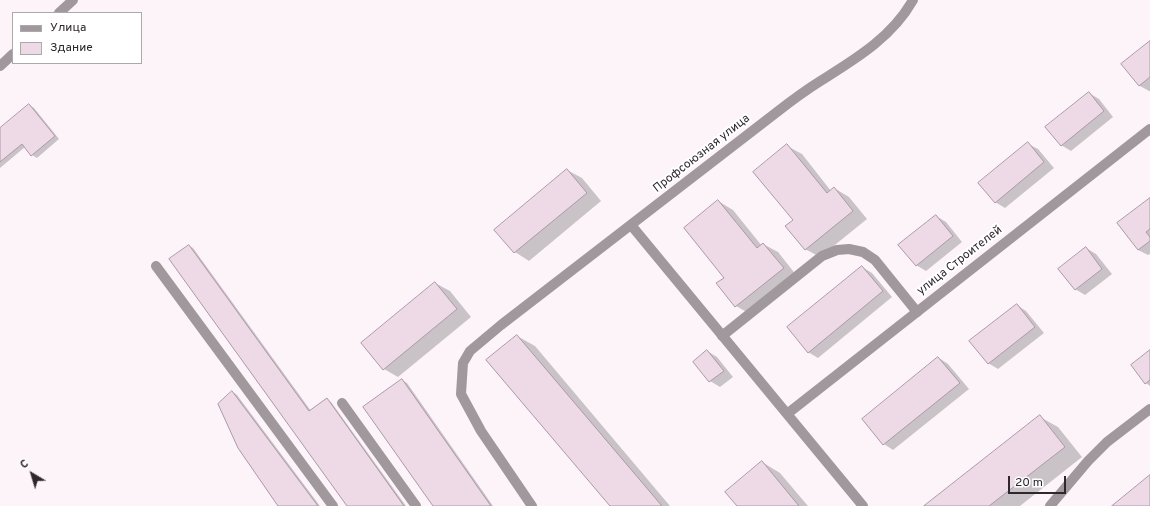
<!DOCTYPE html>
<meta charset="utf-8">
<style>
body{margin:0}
#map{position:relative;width:1150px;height:506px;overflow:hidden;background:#fcf4f9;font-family:Overpass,sans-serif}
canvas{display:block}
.legend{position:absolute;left:12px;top:12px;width:130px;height:52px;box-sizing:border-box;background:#fff;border:1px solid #aba9ab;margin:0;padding:5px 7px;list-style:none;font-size:12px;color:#2e272c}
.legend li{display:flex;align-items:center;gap:8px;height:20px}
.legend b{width:20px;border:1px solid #aba9ab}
.north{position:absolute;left:12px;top:454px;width:40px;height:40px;-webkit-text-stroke:3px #fff;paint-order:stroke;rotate:322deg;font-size:11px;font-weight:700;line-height:16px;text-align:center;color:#2e272c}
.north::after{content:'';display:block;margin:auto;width:14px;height:18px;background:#2e272c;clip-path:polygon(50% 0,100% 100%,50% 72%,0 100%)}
.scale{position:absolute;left:1008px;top:476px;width:58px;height:18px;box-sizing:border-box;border:2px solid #2e272c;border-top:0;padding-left:5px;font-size:12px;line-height:14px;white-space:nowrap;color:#2e272c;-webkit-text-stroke:3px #fff;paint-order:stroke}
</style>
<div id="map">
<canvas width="1150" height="506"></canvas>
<ul class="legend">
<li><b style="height:5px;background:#a1989e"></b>Улица</li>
<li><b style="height:11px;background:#eed9e7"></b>Здание</li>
</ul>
<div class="north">С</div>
<div class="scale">20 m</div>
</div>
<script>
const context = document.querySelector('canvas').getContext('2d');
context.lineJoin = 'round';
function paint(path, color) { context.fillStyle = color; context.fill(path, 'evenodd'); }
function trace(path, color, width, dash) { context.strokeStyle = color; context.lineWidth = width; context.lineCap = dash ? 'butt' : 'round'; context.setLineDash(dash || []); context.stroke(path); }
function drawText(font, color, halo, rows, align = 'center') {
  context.font = font + ' Overpass,sans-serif'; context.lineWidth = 4; context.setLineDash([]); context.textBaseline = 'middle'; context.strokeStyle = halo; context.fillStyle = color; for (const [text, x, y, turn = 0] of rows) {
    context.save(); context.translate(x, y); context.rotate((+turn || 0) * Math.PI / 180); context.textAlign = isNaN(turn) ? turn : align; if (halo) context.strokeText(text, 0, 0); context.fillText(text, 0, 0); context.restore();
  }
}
paint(new Path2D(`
 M1150 42V91H1149L1140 86 1122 64Z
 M1089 93 1099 99 1113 117 1071 151 1061 145Z
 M29 105 34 108 59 139 37 158 32 155 25 147 0 168V130Z
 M1028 144 1038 149 1054 168 1005 208 995 202Z
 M787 146 802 154 831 191 834 188 849 197 867 219 820 257 805 249Z
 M567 170 582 178 601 201 529 261 515 252Z
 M1150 199V254L1148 255 1138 250Z
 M718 201 733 210 762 246 763 244 778 252 797 276 750 314 736 306 725 278Z
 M936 216 946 222 962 242 926 271 916 265Z
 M189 246 193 248 311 411 327 400 331 402 406 506H349Z
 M1086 248 1096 254 1112 274 1085 295 1075 289Z
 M862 267 872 273 892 297 818 358 808 352Z
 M435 283 450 291 471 317 398 377 384 369Z
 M1017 305 1026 311 1044 333 998 369 988 363Z
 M517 336 535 346 670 506H611Z
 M707 351 717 357 733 377 720 387 710 381 694 362Z
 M1150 351V386L1146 383Z
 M939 358 948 364 969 389 893 450 884 444Z
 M402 380 407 383 493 506H434Z
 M233 392 237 395 320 506H280Z
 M1040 417 1058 427 1082 457 1020 506H926Z
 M762 462 780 473 808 506H739Z`), '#0003');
const building = new Path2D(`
 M1150 41V77L1139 86 1121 64Z
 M1089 92 1104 111 1061 146 1045 127Z
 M29 104 55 136 31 156 22 144 0 162V128Z
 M1028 142 1044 162 995 203 978 183Z
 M787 144 827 193 834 187 853 211 805 250 785 226 793 220 753 172Z
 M567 169 587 193 514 253 494 230Z
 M1150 198V229L1146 232 1150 237V241L1138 250 1117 223Z
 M718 200 757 248 763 243 784 268 735 307 716 283 724 278 684 228Z
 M936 215 953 236 916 266 898 245Z
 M189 245 309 411 327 398 404 506H347L169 259Z
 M1086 247 1102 269 1075 290 1058 269Z
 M862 266 883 291 808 353 787 327Z
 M435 282 457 309 383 370 361 343Z
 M1017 304 1035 327 988 364 969 341Z
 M517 335 662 506H610L486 360Z
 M707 350 724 371 709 382 693 362Z
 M1150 350V380L1145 384 1131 365Z
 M938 357 960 383 883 445 862 419Z
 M402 379 491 506H433L363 407Z
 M232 391 318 506H278L238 448 218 404Z
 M1040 415 1065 447 989 506H924Z
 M762 461 799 506H737L725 492Z
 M1150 475V506H1112Z`);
paint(building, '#eed9e7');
trace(building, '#ac98a6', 1);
trace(new Path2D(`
 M156 266 333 506
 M722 336 822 256 837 250 849 249 863 252 875 260 917 312
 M342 403 416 506`), '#a1989e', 10);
trace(new Path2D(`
 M59 13 73 0
 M0 66 13 54
 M631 225 863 506
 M787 414 1150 129
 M532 506 481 431 461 394 463 363 470 351 501 325 777 112C791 101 806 90 822 80 857 58 892 37 913 0
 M1050 506 1088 461 1107 442 1150 409`), '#a1989e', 10);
drawText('12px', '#2e272c', '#fff', [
 ["Профсоюзная улица",702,154,-38],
 ["улица Строителей",960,261,-38]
]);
</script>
